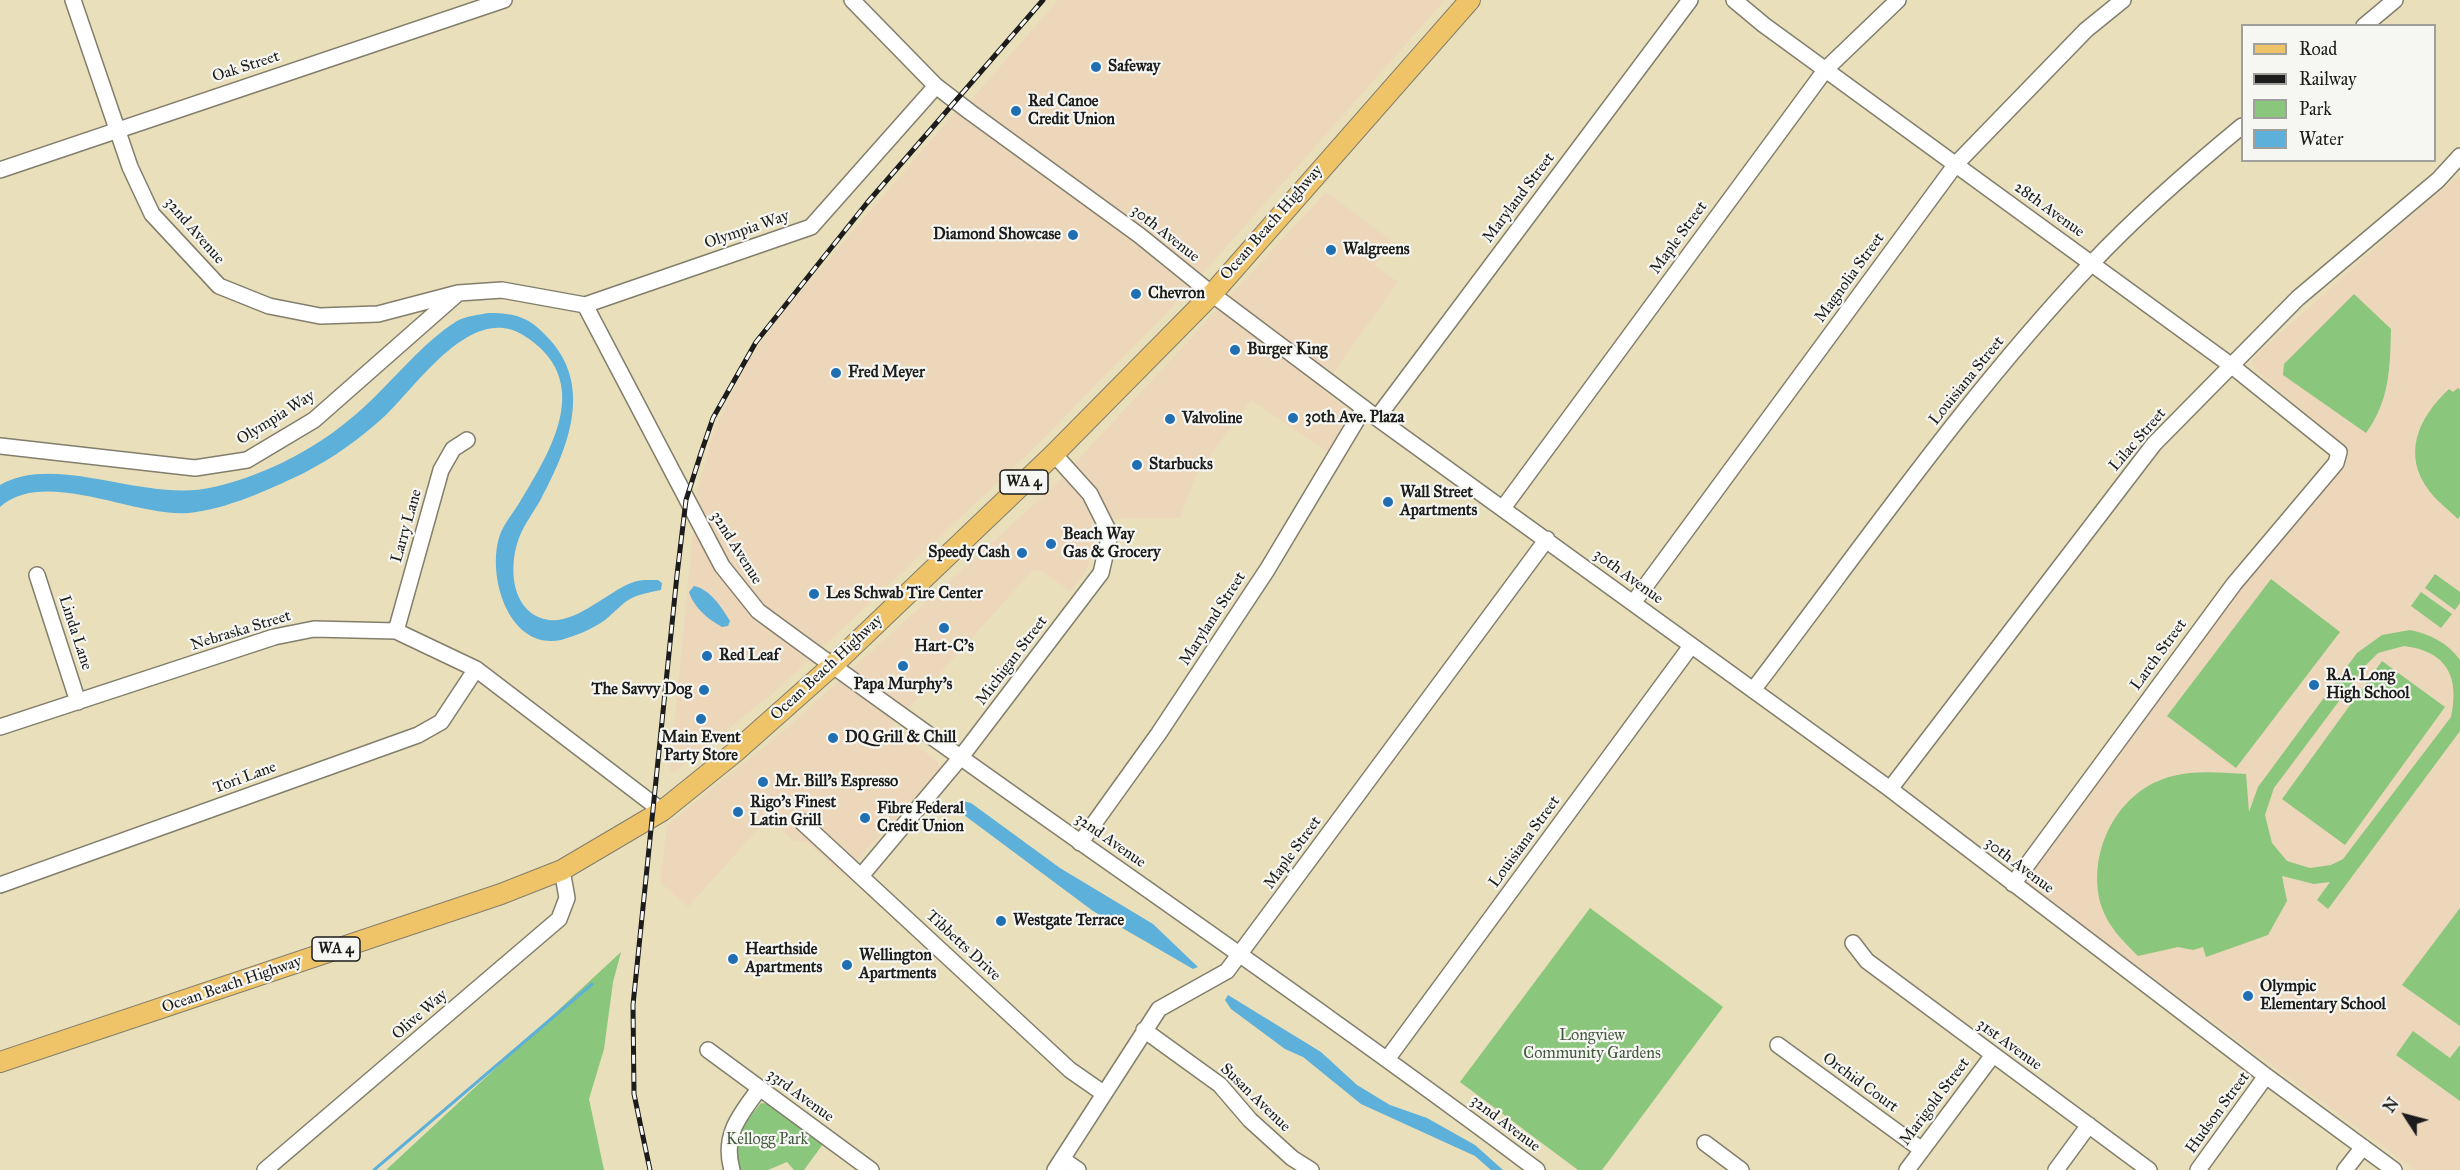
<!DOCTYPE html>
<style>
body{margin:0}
#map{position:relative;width:2460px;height:1170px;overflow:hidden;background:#e9dfbb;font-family:"IM FELL Great Primer",serif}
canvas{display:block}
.legend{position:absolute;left:2241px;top:24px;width:195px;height:138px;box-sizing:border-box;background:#f6f6f2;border:2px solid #9f9f9c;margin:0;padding:8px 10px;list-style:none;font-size:18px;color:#1c1c1c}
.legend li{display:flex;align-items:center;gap:12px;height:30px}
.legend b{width:30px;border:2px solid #9f9f9c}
.north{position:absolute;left:2376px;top:1086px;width:60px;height:60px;-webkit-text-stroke:4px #f6f6f2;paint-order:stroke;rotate:306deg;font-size:16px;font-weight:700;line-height:24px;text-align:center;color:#1c1c1c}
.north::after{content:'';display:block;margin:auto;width:21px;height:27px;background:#1c1c1c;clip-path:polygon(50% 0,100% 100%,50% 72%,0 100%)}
</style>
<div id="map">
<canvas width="2460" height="1170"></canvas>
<ul class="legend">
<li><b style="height:8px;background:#efc469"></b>Road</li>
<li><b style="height:8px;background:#1c1c1c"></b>Railway</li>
<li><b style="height:16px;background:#8ac67b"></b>Park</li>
<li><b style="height:16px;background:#5db0d9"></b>Water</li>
</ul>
<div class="north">N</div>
</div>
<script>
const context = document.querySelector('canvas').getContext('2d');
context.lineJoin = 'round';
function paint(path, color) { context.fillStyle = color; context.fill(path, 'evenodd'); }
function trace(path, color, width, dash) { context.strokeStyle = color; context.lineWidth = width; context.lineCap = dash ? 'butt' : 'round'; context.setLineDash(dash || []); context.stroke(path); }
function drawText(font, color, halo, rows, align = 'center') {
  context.font = font + ' "IM FELL Great Primer",serif'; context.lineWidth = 4.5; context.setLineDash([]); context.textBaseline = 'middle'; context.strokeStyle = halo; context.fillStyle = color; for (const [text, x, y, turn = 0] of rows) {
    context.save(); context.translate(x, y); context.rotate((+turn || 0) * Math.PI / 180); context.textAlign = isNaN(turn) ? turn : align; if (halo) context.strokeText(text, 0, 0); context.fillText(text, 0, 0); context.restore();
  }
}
paint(new Path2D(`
 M1058 0H1445L1179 300 1034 448 778 689 673 773 670 769 697 491 715 428 747 363 782 313 952 116 973 98Z
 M2460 176V1170H2415L2021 881 2268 553 2346 464 2349 449 2254 369 2252 364 2254 357 2426 202Z
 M1326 192 1391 240 1374 265 1398 282 1321 390 1350 412 1328 452 1251 400 1196 475 1180 518 1091 519 1095 549 1085 573 1070 591 1040 570 1031 572 892 727 938 762 940 770 843 875 807 842 793 841 768 818 688 907 660 882 667 825 778 736 1051 489Z`), '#edd7bb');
paint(new Path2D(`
 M2354 294 2391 329C2390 368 2390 400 2366 433L2283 375 2284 364Z
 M2458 388 2460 390V516L2458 519C2449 510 2438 502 2430 492 2401 455 2418 418 2449 389L2453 392Z
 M2435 574 2460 592V603L2455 610 2425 588Z
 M2271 579 2340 632 2236 768 2167 716Z
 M2421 592 2452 614 2441 628 2411 606Z
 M2410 630C2430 634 2448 643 2460 660V731L2328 909 2317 900 2330 882 2314 884 2282 876 2287 901 2268 935 2206 957 2203 947 2193 950 2178 947 2138 956C2123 941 2108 927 2101 905 2086 852 2118 789 2173 776 2196 770 2222 773 2246 774L2249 812 2258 787 2357 653 2382 635ZM2404 646C2446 651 2460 676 2451 717L2343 859 2331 865 2310 868 2287 861 2272 843 2265 815 2274 788 2366 665 2378 653Z
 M2382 661 2445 707 2345 845 2282 799Z
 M1590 908 1723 1007 1602 1170H1578L1460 1082Z
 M2460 908V1026L2402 985Z
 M621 952 613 982 604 1049 589 1099 604 1170H386Z
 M2413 1031 2450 1058 2460 1045V1101L2396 1055Z
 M761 1103 769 1104 823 1144 804 1170H794L787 1162 768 1170H739L734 1150 740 1129Z`), '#8ac67b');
paint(new Path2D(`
 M488 313C518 313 531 318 551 341 593 389 567 450 541 499 534 512 524 524 519 538 508 567 511 614 549 620 575 624 608 592 631 583 639 579 650 580 658 580L662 583 661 590C651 592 639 594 630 599 620 605 614 613 605 620 593 629 575 636 561 640 507 651 485 571 501 532 505 523 512 514 518 505 551 451 596 380 523 335 472 303 418 384 386 415 360 439 333 458 302 474 268 490 227 509 189 513 136 518 45 467 0 507V485C58 452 145 504 214 487 269 474 322 446 364 407 395 379 422 343 457 321 466 316 478 315 488 313Z
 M694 586C710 589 722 608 730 621L728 626 722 627C708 619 694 608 689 592Z
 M963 801 971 803 1060 868 1153 924 1198 967 1193 969 1093 911 960 812 958 807Z
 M1228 995 1321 1052 1357 1085 1390 1105 1427 1118 1475 1145 1503 1170H1491L1475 1156 1361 1104 1303 1057 1285 1049 1231 1009 1225 1000Z`), '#5db0d9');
trace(new Path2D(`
 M374 1170 592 984`), '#5db0d9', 3);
const minor = new Path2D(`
 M73 0 130 167 152 214 219 286 269 306 320 316 378 314 458 293 502 290 585 305 811 227 936 86
 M852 0 936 86 970 112 1139 235 1212 294 1377 418 1890 789 2266 1076 2394 1170
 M1734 0 1764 25 2232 366 2339 452 2336 463 2234 584 2013 884
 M2364 26 2395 0
 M0 170 504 0
 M585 305 722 566 758 611C1015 801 1281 978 1537 1170
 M1377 418 1690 0
 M0 446 195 468 247 460 314 420 456 295
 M1503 508 1826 69 1898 0
 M37 575 78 702
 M1633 603 1956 164 2086 30 2123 0
 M396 631 441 470 453 449 467 440
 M1753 690C1863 546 1967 395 2092 263 2139 213 2190 169 2242 126
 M0 727 274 637 314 629 396 631 476 669 662 811
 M1890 789 2154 444 2298 298 2438 180 2460 156
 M802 822 1070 1070 1103 1093
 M1080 843 1159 733 1267 570 1364 408
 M861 876 961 757 1101 573 1110 534 1090 494 1054 454
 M0 885 418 735 441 722 476 669
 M1853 943 1867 961 2149 1170
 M1144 1030 1220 1085 1250 1120 1292 1158 1311 1170
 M1778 1045 1922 1150
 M708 1050 871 1170
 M1388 1058 1691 646
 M1705 1143 1741 1170
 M1062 1159 1078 1170
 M265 1170 559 919 567 898 562 870
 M732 1170C722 1135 740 1115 759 1089
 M1055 1170 1159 1009 1227 971 1547 539
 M1907 1170 1993 1055
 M2056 1170 2089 1125
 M2198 1170 2266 1076
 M2345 1170 2363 1147`);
const major = new Path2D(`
 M0 1062 501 894 562 870 662 811 734 753 832 666 1054 454 1212 294 1470 0`);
trace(minor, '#827e6c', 18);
trace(major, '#827e6c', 22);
trace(minor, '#fff', 15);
trace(major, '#efc469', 20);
const rail = new Path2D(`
 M650 1170 634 1094 633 1005 677 575 686 500 701 453 713 418 756 342 867 203 1043 0`);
trace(rail, '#1c1c1c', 5);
trace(rail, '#f6f6f2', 3, [9]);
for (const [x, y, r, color] of [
 [1096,67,6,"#1f6fb2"],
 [1016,111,6,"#1f6fb2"],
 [1073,235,6,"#1f6fb2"],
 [1331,250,6,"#1f6fb2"],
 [1136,294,6,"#1f6fb2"],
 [1235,350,6,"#1f6fb2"],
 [836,373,6,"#1f6fb2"],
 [1293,418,6,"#1f6fb2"],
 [1170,419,6,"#1f6fb2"],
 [1137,465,6,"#1f6fb2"],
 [1388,502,6,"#1f6fb2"],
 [1051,544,6,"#1f6fb2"],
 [1022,553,6,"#1f6fb2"],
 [814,594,6,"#1f6fb2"],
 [944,628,6,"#1f6fb2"],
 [707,656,6,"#1f6fb2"],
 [903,666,6,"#1f6fb2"],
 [2314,685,6,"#1f6fb2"],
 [704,690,6,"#1f6fb2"],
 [701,719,6,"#1f6fb2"],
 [833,738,6,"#1f6fb2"],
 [763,782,6,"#1f6fb2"],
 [738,812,6,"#1f6fb2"],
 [865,818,6,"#1f6fb2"],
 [1001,921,6,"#1f6fb2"],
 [733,959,6,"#1f6fb2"],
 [847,965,6,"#1f6fb2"],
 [2248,996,6,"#1f6fb2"]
]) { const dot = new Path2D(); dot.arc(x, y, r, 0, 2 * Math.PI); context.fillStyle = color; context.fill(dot); trace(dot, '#f6f6f2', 2); }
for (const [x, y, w] of [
 [1024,482,48],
 [336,949,48]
]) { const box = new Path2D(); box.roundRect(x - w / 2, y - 12, w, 24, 4.5); context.fillStyle = '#f6f6f2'; context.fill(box); trace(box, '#1c1c1c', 1.5); }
drawText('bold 15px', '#1c1c1c', null, [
 ["WA 4",1024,482],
 ["WA 4",336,949]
]);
drawText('16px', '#1c1c1c', '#f6f6f2', [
 ["Oak Street",246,67,-18],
 ["Maryland Street",1519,198,-53],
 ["28th Avenue",2049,210,36],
 ["Ocean Beach Highway",1272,223,-49],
 ["Olympia Way",747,230,-19],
 ["32nd Avenue",194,231,49],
 ["30th Avenue",1165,234,38],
 ["Maple Street",1679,238,-54],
 ["Magnolia Street",1850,278,-54],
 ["Louisiana Street",1967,381,-51],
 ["Olympia Way",276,418,-32],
 ["Lilac Street",2138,440,-49],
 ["Larry Lane",407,526,-74],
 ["32nd Avenue",736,548,58],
 ["30th Avenue",1628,577,36],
 ["Maryland Street",1213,619,-57],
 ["Nebraska Street",241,631,-17],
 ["Linda Lane",75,633,72],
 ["Larch Street",2159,655,-54],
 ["Michigan Street",1012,661,-53],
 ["Ocean Beach Highway",827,668,-43],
 ["Tori Lane",245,778,-20],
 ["32nd Avenue",1110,841,35],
 ["Louisiana Street",1525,842,-54],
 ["Maple Street",1293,853,-54],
 ["30th Avenue",2019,866,37],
 ["Tibbetts Drive",963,946,43],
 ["Ocean Beach Highway",232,985,-19],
 ["Olive Way",420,1015,-41],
 ["31st Avenue",2009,1045,36],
 ["Orchid Court",1860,1083,36],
 ["33rd Avenue",800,1096,36],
 ["Susan Avenue",1255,1098,44],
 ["Marigold Street",1935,1102,-53],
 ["Hudson Street",2218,1113,-54],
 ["32nd Avenue",1505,1124,37]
]);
drawText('bold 16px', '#1c1c1c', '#f6f6f2', [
 ["Safeway",1108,67],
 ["Red Canoe",1028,102],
 ["Credit Union",1028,120],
 ["Diamond Showcase",1061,235,"right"],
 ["Walgreens",1343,250],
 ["Chevron",1148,294],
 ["Burger King",1247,350],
 ["Fred Meyer",848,373],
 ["30th Ave. Plaza",1305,418],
 ["Valvoline",1182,419],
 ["Starbucks",1149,465],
 ["Wall Street",1400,493],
 ["Apartments",1400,511],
 ["Beach Way",1063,535],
 ["Gas & Grocery",1063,553],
 ["Speedy Cash",1010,553,"right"],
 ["Les Schwab Tire Center",826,594],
 ["Hart-C's",944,647,"center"],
 ["Red Leaf",719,656],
 ["R.A. Long",2326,676],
 ["High School",2326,694],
 ["Papa Murphy's",903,685,"center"],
 ["The Savvy Dog",692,690,"right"],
 ["Main Event",701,738,"center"],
 ["Party Store",701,756,"center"],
 ["DQ Grill & Chill",845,738],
 ["Mr. Bill's Espresso",775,782],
 ["Rigo's Finest",750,803],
 ["Latin Grill",750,821],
 ["Fibre Federal",877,809],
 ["Credit Union",877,827],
 ["Westgate Terrace",1013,921],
 ["Hearthside",745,950],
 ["Apartments",745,968],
 ["Wellington",859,956],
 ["Apartments",859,974],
 ["Olympic",2260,987],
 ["Elementary School",2260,1005]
], 'left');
drawText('16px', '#42583d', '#f6f6f2', [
 ["Longview",1592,1036],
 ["Community Gardens",1592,1054],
 ["Kellogg Park",767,1140]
]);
</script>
